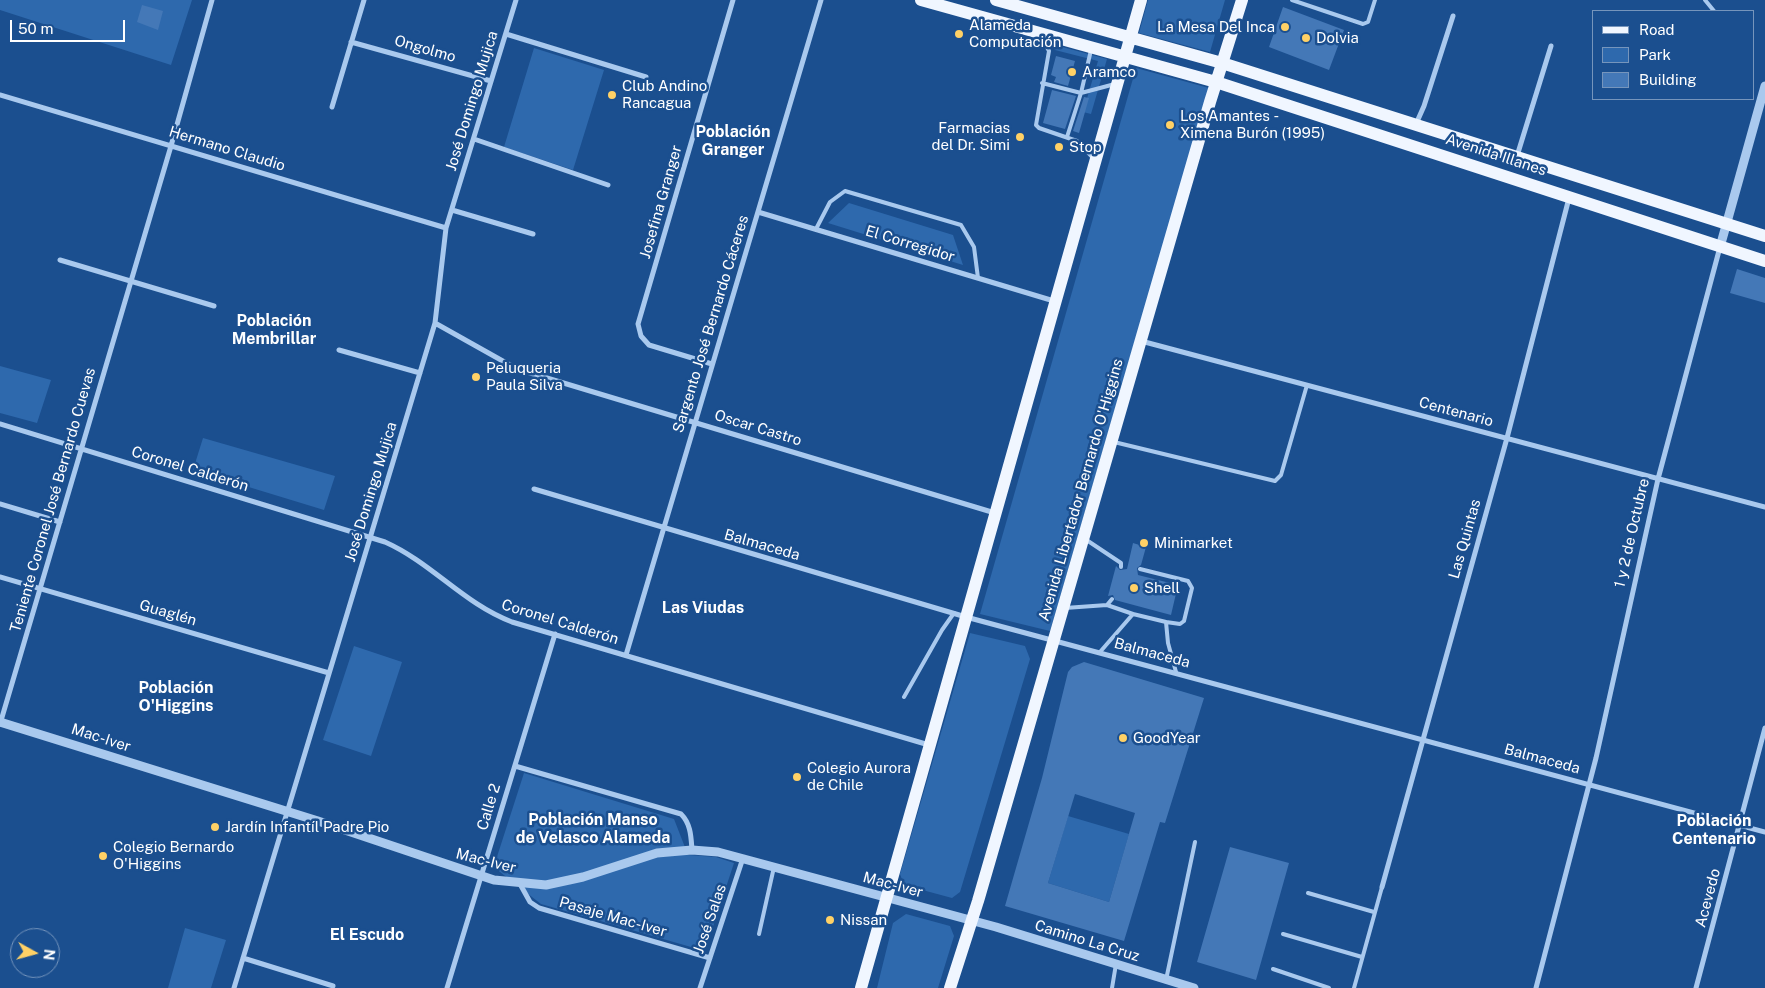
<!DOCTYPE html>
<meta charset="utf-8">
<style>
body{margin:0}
#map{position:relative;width:1765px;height:988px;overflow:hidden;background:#1b4f8f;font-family:"Public Sans",sans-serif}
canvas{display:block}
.legend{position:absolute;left:1592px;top:10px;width:162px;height:90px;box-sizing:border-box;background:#1b4f8f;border:1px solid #7695bc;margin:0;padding:6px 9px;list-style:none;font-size:15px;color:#fff}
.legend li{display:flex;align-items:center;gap:10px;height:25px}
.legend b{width:25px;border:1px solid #7695bc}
.north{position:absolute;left:10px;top:928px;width:50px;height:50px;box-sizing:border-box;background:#1b4f8f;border:1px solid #7695bc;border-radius:50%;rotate:97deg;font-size:14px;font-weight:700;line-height:20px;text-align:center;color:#fff}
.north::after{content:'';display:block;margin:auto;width:18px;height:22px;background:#ffd166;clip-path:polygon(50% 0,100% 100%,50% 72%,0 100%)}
.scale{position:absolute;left:10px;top:20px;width:115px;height:22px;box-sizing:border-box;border:2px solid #fff;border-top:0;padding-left:6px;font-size:15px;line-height:18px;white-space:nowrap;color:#fff;-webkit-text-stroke:4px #1b4f8f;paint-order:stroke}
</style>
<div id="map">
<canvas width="1765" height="988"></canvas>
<ul class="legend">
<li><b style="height:6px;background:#f0f6ff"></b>Road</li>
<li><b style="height:14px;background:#2e69ad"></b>Park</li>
<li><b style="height:14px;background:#4478b7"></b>Building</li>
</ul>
<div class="north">N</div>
<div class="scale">50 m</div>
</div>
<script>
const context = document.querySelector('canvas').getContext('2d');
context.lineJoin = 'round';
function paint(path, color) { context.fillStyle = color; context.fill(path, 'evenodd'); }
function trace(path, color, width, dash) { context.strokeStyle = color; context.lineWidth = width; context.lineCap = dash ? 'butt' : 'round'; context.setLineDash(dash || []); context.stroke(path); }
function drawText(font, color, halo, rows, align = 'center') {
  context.font = font + ' "Public Sans",sans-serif'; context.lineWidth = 5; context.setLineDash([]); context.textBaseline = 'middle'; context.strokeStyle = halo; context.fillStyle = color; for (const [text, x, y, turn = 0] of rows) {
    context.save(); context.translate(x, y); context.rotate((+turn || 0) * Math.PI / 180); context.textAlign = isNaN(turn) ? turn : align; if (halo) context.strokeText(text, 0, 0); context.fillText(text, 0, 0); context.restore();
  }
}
paint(new Path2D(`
 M0 0H192L171 65 0 10Z
 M1148 0H1225L1210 52 1139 33Z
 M1051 44 1107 59 1091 114 1083 112 1098 61 1055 50Z
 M534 48 604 70 573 170 504 147Z
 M1136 68 1209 88 1050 631 980 614Z
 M849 203 953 235 963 265 828 223Z
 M0 366 51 380 37 423 0 413Z
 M203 438 335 476 324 510 193 470Z
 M970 633 1025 646 1030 659 960 892 952 898 904 885 900 874Z
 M354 646 402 662 371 756 323 740Z
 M524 773 674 819 688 855 716 857 734 863 705 951 541 904 500 872 494 866Z
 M1068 816 1129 834 1109 902 1048 883Z
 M906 914 950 926 954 936 938 988H877L893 923Z
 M185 928 226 940 211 988H168Z`), '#2e69ad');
paint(new Path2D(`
 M142 5 163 11 158 30 137 22Z
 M1283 7 1344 30 1329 70 1269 47Z
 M1056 56 1075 61 1068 86 1054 82 1056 77 1051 75Z
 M1052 90 1076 96 1065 129 1043 123Z
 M1084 97 1089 98 1079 133 1073 131Z
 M1737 269 1765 278V303L1730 293Z
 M1133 543 1146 547 1141 565 1137 568 1138 575 1178 585 1171 615 1115 600 1113 595 1108 596 1116 566 1120 570 1127 569Z
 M1084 662 1204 698 1165 823 1160 822 1124 941 1005 906 1042 778 1068 672 1072 667ZM1075 794 1135 813 1109 902 1048 883Z
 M1230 847 1289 863 1256 980 1197 962Z`), '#4478b7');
trace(new Path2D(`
 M1292 0 1363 24 1368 22 1375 0
 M1705 0 1714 11
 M1042 38 1049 51 1036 125 1039 128 1077 141 1092 157
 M1042 83 1081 93 1091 50
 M1067 137 1081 93 1115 84
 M816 229 830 202 845 191 961 225 974 247 978 278
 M1114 442 1275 481 1281 475 1307 385
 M1085 539 1121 563V567
 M1140 569 1188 581 1192 588 1184 621 1180 624 1166 622 1168 643 1176 672
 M1107 605 1133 614
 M1065 608 1107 605 1112 599
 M1100 652 1133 614 1166 622
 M904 697 942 630 954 613
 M1308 893 1374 912
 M759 934 774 867
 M1283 934 1362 957
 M1273 969 1329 988
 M1166 980 1195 842
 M1112 988 1116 964
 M1354 988 1382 887`), '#a9c9ee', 4);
trace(new Path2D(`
 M506 34 646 77
 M351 42 491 81
 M0 95 446 228
 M332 107 364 0
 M1416 124 1424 106 1453 16
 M474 139 608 185
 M1517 156 1551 46
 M452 210 533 234
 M758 212 1054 301
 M60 260 214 306
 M435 323 517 369 995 513
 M1141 341 1765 507
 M339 350 420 373
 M712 364 649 345 641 336 638 324 733 0
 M0 424 385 542C432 563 464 604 512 622L929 745
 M534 489 966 617 1765 832
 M0 504 60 522
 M0 577 329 673
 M626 655 821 0
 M0 724 171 146 212 0
 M515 766 681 814C691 824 691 837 692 850
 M520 884 530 902 539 908 710 958
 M1382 887 1507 438 1569 198
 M243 958 333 986
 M234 988 435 323 446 228 516 0
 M447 988 555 634
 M700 988 743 858
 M1536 988 1596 758 1658 479 1720 247
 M1696 988 1765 728`), '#a9c9ee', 5);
trace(new Path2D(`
 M1720 247 1765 86
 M0 722 318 821 494 880 546 885 583 877 657 853 692 850 718 852 996 927 1194 988`), '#a9c9ee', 9);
trace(new Path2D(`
 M921 0 1216 82 1765 261
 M996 0 1222 63 1765 236
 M861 988 1141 0
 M950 988 978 901 1210 102 1242 0`), '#f0f6ff', 12);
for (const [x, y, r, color] of [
 [1285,27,5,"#ffd166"],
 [959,34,5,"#ffd166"],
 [1306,38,5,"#ffd166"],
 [1072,72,5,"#ffd166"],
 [612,95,5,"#ffd166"],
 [1170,125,5,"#ffd166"],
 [1020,137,5,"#ffd166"],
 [1059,147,5,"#ffd166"],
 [476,377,5,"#ffd166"],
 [1144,543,5,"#ffd166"],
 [1134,588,5,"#ffd166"],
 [1123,738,5,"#ffd166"],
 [797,777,5,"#ffd166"],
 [215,827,5,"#ffd166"],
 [103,856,5,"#ffd166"],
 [830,920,5,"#ffd166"]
]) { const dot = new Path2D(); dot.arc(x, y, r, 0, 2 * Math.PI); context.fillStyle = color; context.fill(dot); trace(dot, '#1b4f8f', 2); }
drawText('15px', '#fff', '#1b4f8f', [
 ["Alameda",969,25],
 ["Computación",969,42],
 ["La Mesa Del Inca",1275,27,"right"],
 ["Dolvia",1316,38],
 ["Aramco",1082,72],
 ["Club Andino",622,86],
 ["Rancagua",622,103],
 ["Los Amantes -",1180,116],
 ["Ximena Burón (1995)",1180,133],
 ["Farmacias",1010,128,"right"],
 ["del Dr. Simi",1010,145,"right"],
 ["Stop",1069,147],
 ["Peluqueria",486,368],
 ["Paula Silva",486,385],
 ["Minimarket",1154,543],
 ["Shell",1144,588],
 ["GoodYear",1133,738],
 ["Colegio Aurora",807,768],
 ["de Chile",807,785],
 ["Jardín Infantíl Padre Pio",225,827],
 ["Colegio Bernardo",113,847],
 ["O'Higgins",113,864],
 ["Nissan",840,920]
], 'left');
drawText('15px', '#fff', '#1b4f8f', [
 ["Ongolmo",425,49,16],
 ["José Domingo Mujica",472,101,-73],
 ["Hermano Claudio",227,149,17],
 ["Avenida Illanes",1496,155,18],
 ["Josefina Granger",661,202,-74],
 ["El Corregidor",910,244,17],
 ["Sargento José Bernardo Cáceres",711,324,-73],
 ["Centenario",1456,412,15],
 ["Oscar Castro",758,428,17],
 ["Coronel Calderón",190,469,17],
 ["Avenida Libertador Bernardo O'Higgins",1081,490,-74],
 ["José Domingo Mujica",371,492,-73],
 ["Teniente Coronel José Bernardo Cuevas",53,500,-74],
 ["1 y 2 de Octubre",1632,533,-77],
 ["Las Quintas",1465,539,-74],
 ["Balmaceda",762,545,16],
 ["Guaglén",168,613,16],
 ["Coronel Calderón",560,622,17],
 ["Balmaceda",1152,653,15],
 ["Mac-Iver",101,738,18],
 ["Balmaceda",1542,759,15],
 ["Calle 2",489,807,-73],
 ["Mac-Iver",486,861,14],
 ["Mac-Iver",893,885,15],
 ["Acevedo",1708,898,-75],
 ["Pasaje Mac-Iver",613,917,16],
 ["José Salas",710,919,-71],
 ["Camino La Cruz",1087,941,17]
]);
drawText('bold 16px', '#fff', '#1b4f8f', [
 ["Población",733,132],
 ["Granger",733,150],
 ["Población",274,321],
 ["Membrillar",274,339],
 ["Las Viudas",703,608],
 ["Población",176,688],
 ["O'Higgins",176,706],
 ["Población Manso",593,820],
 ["de Velasco Alameda",593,838],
 ["Población",1714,821],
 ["Centenario",1714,839],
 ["El Escudo",367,935]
]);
</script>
